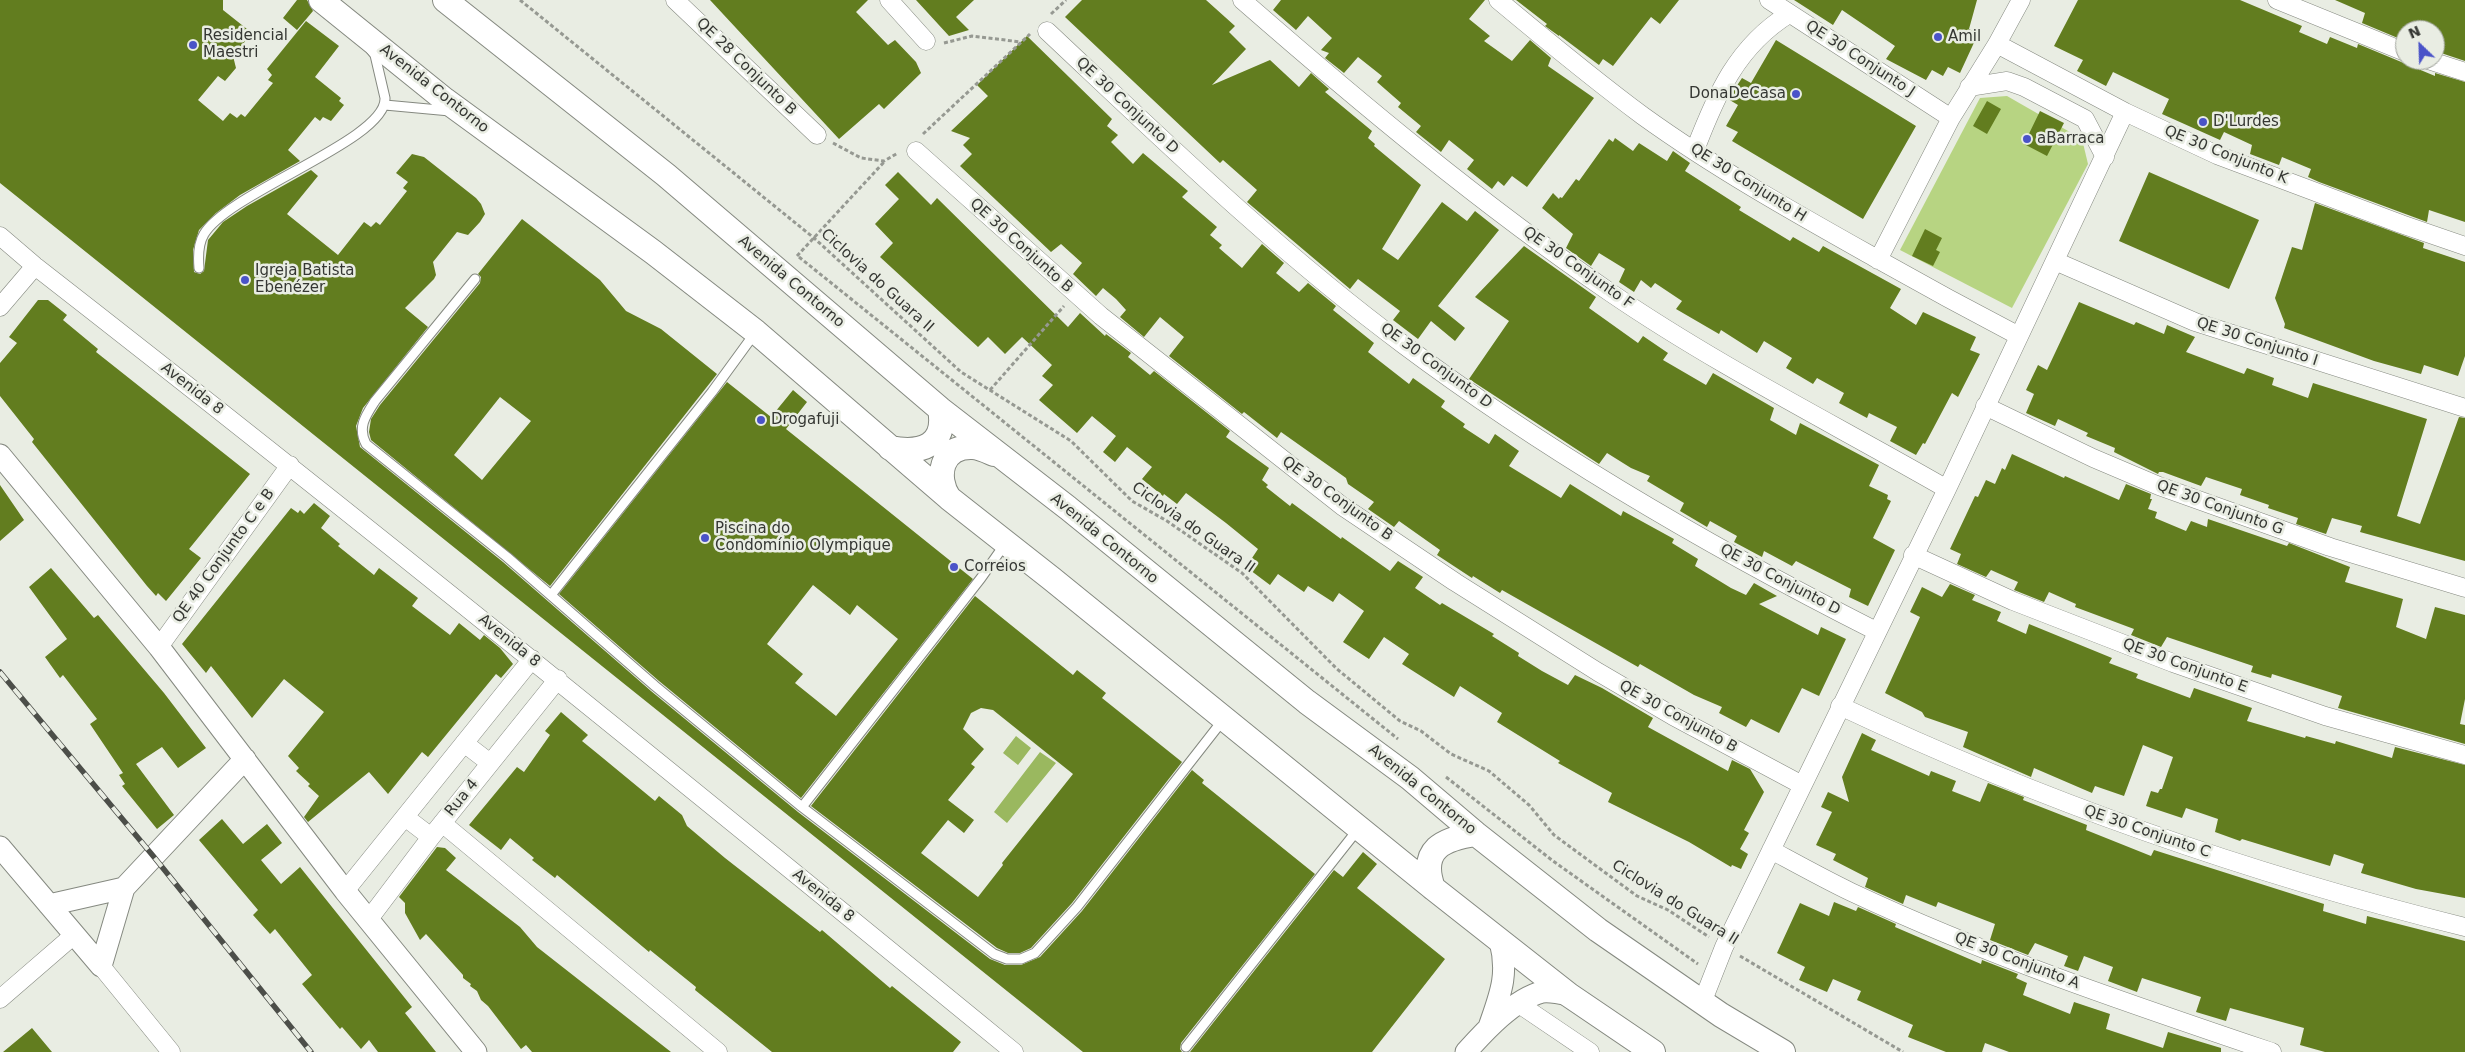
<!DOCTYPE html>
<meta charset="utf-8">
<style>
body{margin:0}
#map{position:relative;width:2465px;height:1052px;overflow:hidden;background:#e9ede3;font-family:"DejaVu Sans",sans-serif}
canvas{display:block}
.north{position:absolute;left:2395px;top:20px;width:50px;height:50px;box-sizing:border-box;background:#e9ede3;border:1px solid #a1a49d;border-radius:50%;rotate:336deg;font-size:14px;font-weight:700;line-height:20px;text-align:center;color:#353733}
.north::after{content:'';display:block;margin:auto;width:18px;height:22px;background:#4a53c8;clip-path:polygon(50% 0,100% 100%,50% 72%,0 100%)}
</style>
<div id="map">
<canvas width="2465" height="1052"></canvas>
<div class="north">N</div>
</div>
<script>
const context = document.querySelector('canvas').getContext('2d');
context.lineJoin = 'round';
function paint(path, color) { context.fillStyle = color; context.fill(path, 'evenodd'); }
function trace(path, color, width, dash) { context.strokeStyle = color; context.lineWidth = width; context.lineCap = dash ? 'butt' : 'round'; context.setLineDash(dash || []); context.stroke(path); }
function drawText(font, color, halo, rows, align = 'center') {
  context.font = font + ' "DejaVu Sans",sans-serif'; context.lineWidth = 5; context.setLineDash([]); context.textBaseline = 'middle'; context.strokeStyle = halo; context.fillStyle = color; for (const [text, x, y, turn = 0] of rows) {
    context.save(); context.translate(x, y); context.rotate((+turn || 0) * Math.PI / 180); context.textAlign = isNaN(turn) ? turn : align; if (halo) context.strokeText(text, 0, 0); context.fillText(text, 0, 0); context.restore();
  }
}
paint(new Path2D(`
 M2007 96 2082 139 2088 164 2012 308 1900 250 1980 98Z`), '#b7d482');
paint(new Path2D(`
 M1016 736 1031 748 1018 765 1003 753Z
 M1040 752 1056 763 1007 823 994 812Z`), '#9ab85f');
paint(new Path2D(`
 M0 0H223V10L252 33 233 56 236 68 225 81 218 76 198 100 223 121 230 113 237 118 241 114 245 117 273 83 268 80 272 75 267 69 306 21 339 46 315 77 341 98 339 101 344 105 331 121 323 117 320 121 315 117 288 150 300 161 240 195 216 213 199 230 193 250 194 272 200 274 204 271 208 240 223 222 247 206 311 170 318 176 287 214 338 255 364 222 371 227 376 222 380 225 407 191 403 188 408 182 396 173 412 154 424 157 476 198 481 204 485 214 480 222 468 235 457 232 433 262 436 275 434 279 405 308 428 327 363 408 356 426 360 447 503 562 651 691 798 812 990 959 1005 965H1021L1040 957 1082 911 1192 770 1204 780 1202 783 1315 874 1181 1043 1180 1049 1182 1052H1083L0 183Z
 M297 0H307L313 11 297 30 283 18Z
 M710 0H868L856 12 888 45 895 40 916 62 921 73 884 109 879 104 839 139Z
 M916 0H974L956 17 969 30 949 36Z
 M1082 0H1206L1235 26 1229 32 1246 49 1212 85 1270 60 1299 87 1311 73 1329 89 1325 92 1372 131 1368 138 1375 144 1374 146 1421 185 1382 249 1398 260 1442 202 1467 221 1475 211 1499 230 1438 306 1465 328 1455 341 1431 321 1418 339 1393 320 1400 311 1358 279 1350 289 1247 202 1257 190 1223 160 1220 163 1065 17Z
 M1281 0H1485L1469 19 1490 36 1484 41 1512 61 1530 40 1551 58 1548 66 1594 98 1527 187 1512 176 1504 186 1498 181 1492 189 1467 169 1474 160 1449 140 1441 152 1416 132 1421 126 1398 107 1401 103 1377 82 1382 76 1358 57 1344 73 1325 58 1329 53 1321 50 1332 38 1308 16 1296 30 1273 10Z
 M1516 0H1679L1660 24 1651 17 1613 66 1603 59 1599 65 1559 35V36L1545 26 1547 24Z
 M1794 0H1977L1969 29 1978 34 1960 73 1948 67 1943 76 1932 70 1926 80 1886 59 1895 46 1842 10 1833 25Z
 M2078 0H2240L2302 26 2299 32 2327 44 2330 37 2357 48 2358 44 2435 76V73L2465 82V222L2429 210 2427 222 2319 182 2308 177 2311 169 2282 157 2279 165 2250 154 2252 145 2224 132 2220 140 2162 114 2169 99 2113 72 2106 86 2077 71 2083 60 2054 46Z
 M2335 0H2465V61L2435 51V30H2405V41L2362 23 2365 13Z
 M1027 36 1112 119 1107 126 1118 135 1111 142 1133 164 1143 153 1188 191 1182 197 1217 227 1210 235 1222 245 1219 248 1242 268 1262 244 1284 263 1276 273 1299 292 1308 283 1336 306 1333 310 1374 343 1368 352 1409 384 1413 378 1445 401 1441 407 1465 424 1463 427 1489 444 1495 434 1519 451 1509 466 1561 498 1570 484 1621 516 1623 511 1674 539 1672 543 1698 559 1695 566 1731 588 1746 595 1754 583 1777 596 1759 604 1818 635 1821 627 1846 639 1819 696 1802 688 1779 733 1751 719 1746 727 1719 713 1722 707 1694 695 1640 664 1638 667 1502 590 1500 593 1473 576 1472 578 1437 555 1440 550 1399 521 1394 527 1368 509 1374 502 1348 484 1346 478 1281 432 1277 438 1244 412 1242 414 1169 356 1184 337 1160 317 1144 337 1120 317 1126 310 1116 299 1103 288 1096 296 1073 274 1082 263 1061 244 1051 252 960 166 972 154 963 145 970 138 951 131 988 96 977 85Z
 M1776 40 1916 126 1863 219 1732 141 1738 132 1726 126 1738 105 1728 99 1742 78 1751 83Z
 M1987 101 2001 109 1987 134 1973 126Z
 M2040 111 2064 123 2047 156 2024 144Z
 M1615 138 1633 151 1639 143 1667 161 1673 151 1690 163 1685 171 1741 207 1739 210 1790 241 1793 237 1819 252 1823 246 1901 289 1890 308 1916 325 1923 312 1976 337 1970 350 1980 354 1958 397 1952 393 1925 444 1923 443 1916 455 1890 441 1897 427 1869 413 1867 418 1839 403 1844 393 1817 378 1813 384 1786 368 1792 358 1764 341 1757 353 1721 330 1719 334 1676 309 1682 301 1655 283 1651 288 1641 280 1634 292 1619 282 1625 269 1599 253 1591 266 1566 248 1573 234 1542 208 1553 193 1559 199 1560 197 1562 198 1576 179 1579 181 1609 139 1613 142Z
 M898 172 931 205 937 198 1068 327 1080 313 1105 336 1106 334 1131 353 1128 357 1150 375 1154 371 1230 431 1226 437 1269 468 1262 480 1268 485 1266 487 1290 506 1292 503 1341 539 1342 537 1390 571 1398 561 1423 577 1415 588 1440 605 1442 603 1494 634 1492 636 1519 653 1518 656 1542 671 1568 685 1575 675 1602 688 1653 718 1648 727 1728 771 1732 760 1750 769 1764 792 1744 830 1749 833 1740 849 1748 854 1741 869 1732 865 1731 867 1689 842 1608 802 1612 793 1558 763 1560 761 1497 722 1502 713 1460 686 1454 697 1402 664 1409 654 1384 637 1369 659 1343 642 1364 611 1339 593 1333 602 1308 586 1304 592 1278 574 1270 585 1246 567 1258 549 1226 523 1186 493 1177 504 1164 494 1163 496 1142 479 1152 467 1127 447 1115 462 1103 452 1116 436 1092 416 1077 433 1039 400 1053 385 1042 376 1052 365 1022 337 1005 354 988 337 978 347 880 257 893 243 875 224 899 199 885 185Z
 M2149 172 2259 220 2229 289 2119 241Z
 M2315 203 2424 243 2423 248 2465 262V356L2458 376 2424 365 2421 374 2374 361 2284 328 2285 324 2275 298 2292 247 2302 250Z
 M522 219 600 280 626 311 661 329 717 374 550 586 371 440 369 432 371 419 380 405 480 283 481 277 478 274ZM500 397 531 421 482 480 454 455Z
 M1925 229 1942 238 1936 250 1940 252 1933 266 1912 256Z
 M1524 246 1596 297 1589 308 1638 343 1643 336 1668 353 1663 360 1706 385 1713 373 1774 408 1770 420 1796 435 1800 423 1879 465 1869 486 1888 495 1887 499 1891 501 1873 538 1895 550 1868 606 1849 597 1851 589 1796 561 1792 566 1764 551 1762 557 1734 542 1737 536 1710 521 1707 527 1680 511 1684 503 1647 481 1650 476 1631 468 1607 453 1599 464 1469 379 1509 321 1475 297Z
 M38 300H48L67 315 63 320 98 349 96 352 250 474 189 549 201 558 166 601 158 593 156 596 147 586 32 442 34 439 0 396V363L17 343 9 337Z
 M2079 302 2134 325 2136 322 2164 334 2167 325 2195 337 2186 352 2244 374 2247 368 2274 378 2272 385 2308 398 2313 383 2427 419 2397 516 2420 524 2459 417 2465 418V561L2360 532 2362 526 2332 518 2326 534 2296 524 2298 518 2268 508 2269 505 2240 495 2242 489 2206 477 2201 486 2163 472H2159L2158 474 2114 452 2115 448 2086 436 2088 433 2058 419 2055 426 2026 413 2034 394 2026 390 2038 365 2047 370Z
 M727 382 771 417 793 390 807 402 786 429 973 579 801 798 659 681 559 594ZM813 585 850 615 857 605 898 639 836 716 795 683 803 674 767 644Z
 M2012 454 2064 478 2065 476 2119 500 2126 484 2151 494 2150 499H2152L2148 509 2157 512 2155 518 2186 531 2191 521 2207 527 2208 519 2287 546 2289 543 2350 567 2345 582 2403 599 2396 627 2426 639 2435 607 2465 615V699L2460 724 2465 725V744L2338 708 2342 696 2272 674 2271 678 2251 672 2253 666 2167 637 2161 647 2131 635 2134 629 2075 607 2076 604 2049 592 2044 602 2014 590 2018 582 1991 570 1986 577 1957 564 1961 554 1950 549 1975 496 1978 497 1986 480 1995 484 2002 468 2005 470Z
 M0 485 24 520 0 541Z
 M314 503 330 516 321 528 340 544 338 546 374 575 379 568 418 598 412 606 450 635 459 623 480 640 484 635 500 648 513 664 501 678 496 674 428 757 422 752 388 794 369 772 308 822 304 817 319 796 308 786 310 784 296 771 299 768 288 756 324 712 284 679 252 718 211 666 206 673 182 644 291 508 298 513 300 510 304 514Z
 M51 568 94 618 98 615 164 693 206 748 178 768 162 747 136 764 174 815 157 829 122 786 125 784 119 775 123 773 90 724 97 719 63 675 60 678 45 657 67 639 29 587Z
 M1950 584 1975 595 1972 600 2001 612 1997 621 2026 634 2029 624 2112 658 2109 663 2138 674 2136 678 2190 698 2194 688 2252 708 2247 721 2305 738 2306 736 2335 744 2336 741 2392 758 2395 747 2465 765V898L2416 889 2361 873 2364 864 2334 854 2330 866 2242 839 2240 841 2215 832 2218 819 2186 808 2182 818 2146 806 2151 791 2158 793 2160 789H2162L2173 757 2143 745 2124 796 2095 786 2092 793 2034 768 2031 777 1963 747 1968 732 1925 717 1922 712 1885 693 1920 617 1910 612 1922 587 1942 597Z
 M975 596 1073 675 1077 670 1106 693 1102 698 1182 762 1072 903 1031 948 1020 953H1008L997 948 811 806ZM981 708 993 710 1073 774 1002 863 1003 865 978 897 921 853 948 820 964 833 974 820 948 800 975 767 971 764 984 749 963 729 971 713Z
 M561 712 588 735 582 741 598 754 655 801 659 796 682 815 687 826 725 858 820 932 822 930 890 988 892 986 961 1042 953 1052H772L695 990 696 987 650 950 649 952 557 875 555 878 532 860 534 858 510 838 501 850 469 825 517 767 524 772 550 735 545 731Z
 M1862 733 1876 740 1871 750 1929 776 1931 771 1956 781 1952 791 1980 802 1988 783 2024 797 2023 800 2087 825 2086 830 2151 856 2154 850 2324 904 2323 911 2366 924 2367 916 2465 941V1052H2325L2300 1045 2304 1028 2230 1008 2226 1021 2196 1012 2201 997 2142 978 2137 992 2108 981 2113 967 2084 956 2078 971 2064 966 2068 956 2035 943 2028 955 1990 940 1995 924 1938 902 1936 907 1906 895 1903 904 1865 887 1868 878 1833 860 1836 854 1816 845 1832 812 1821 807 1828 792 1849 802 1842 777Z
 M222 819 243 844 267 824 282 843 261 860 281 884 300 867 412 1007 405 1013 436 1052H378L369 1040 361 1049 342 1027 340 1029 302 984 312 975 275 929 270 934 253 915 258 910 199 840Z
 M437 847 445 848 456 858 446 870 520 927 537 947 671 1052H532L526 1045 521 1049 488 1006 481 1000 477 991 470 986 471 984 463 978V975L426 934 420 940 405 913V903L399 897Z
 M1363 852 1377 864 1357 888 1445 959 1372 1052H1190L1334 870 1343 877Z
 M1834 902 1856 911 1858 907 1896 924 1895 927 1981 964 1982 960 2018 974 2016 978 2027 983 2023 995 2070 1014 2074 1002 2110 1014 2106 1029 2163 1048 2168 1032 2221 1048V1052H2009L1985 1043 1982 1052H1946L1908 1037 1913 1025 1857 1000 1861 991 1833 979 1827 992 1799 980 1805 967 1777 953 1800 903 1829 916Z
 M32 1028 52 1052H3Z`), '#627d1f');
const service = new Path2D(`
 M385 105 450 111
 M199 268C198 257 198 244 204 234 230 191 387 140 385 98L375 55 371 50
 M475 279 375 401C366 415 357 427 366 444L507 557 655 686 802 807 994 954 1007 959H1021L1035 953 1077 907 1223 720
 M551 595 712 392 755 333
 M802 807 981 578 1005 544
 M1186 1047 1359 828`);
const minor = new Path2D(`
 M675 0 817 135
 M889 0 926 41
 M1242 0C1360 103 1481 204 1611 293 1718 366 1834 424 1947 489
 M1498 0C1546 40 1593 79 1643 116 1718 170 1799 215 1879 260 1925 286 1971 311 2019 336
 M1769 0 1951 118
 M2277 0 2405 52
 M1047 31C1162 139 1276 250 1404 345 1551 455 1712 548 1876 631
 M1997 44 2125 112 2217 155 2401 224 2465 246
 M2428 60 2465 72
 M1969 87 2007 81 2024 87 2085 119 2105 157
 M1695 150C1716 95 1737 46 1789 14
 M916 151 1101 316 1342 506 1455 582 1598 672 1673 716 1802 785
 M0 236 35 266C365 523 690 787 1014 1052
 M1878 260 1951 118 1997 44 2021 0
 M2055 261 2195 322 2465 408
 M0 307 35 266
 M1985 406 2093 458 2159 486 2330 547 2465 588
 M1913 555 2013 601 2173 663 2325 716 2465 755
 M159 647 290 465
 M1840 706C2041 801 2249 874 2465 927
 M464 743 490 763
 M405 817 431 837
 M442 823 718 1052
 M1771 850C1797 864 1824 879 1851 892 1987 956 2130 1004 2272 1052
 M345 891 532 659
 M369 919 431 837 558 679
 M101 966 171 1052
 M0 999 74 935
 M1702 1003 1724 947 1947 489 2125 112
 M1519 1004 1590 1052`);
const tertiary = new Path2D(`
 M0 455 159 647 345 891 476 1052
 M0 847 101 966
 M49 905 124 888
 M101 966 124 888 245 759
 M1489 1027C1500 995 1509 975 1500 941
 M1466 1052C1484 1032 1514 999 1542 992 1550 991 1560 993 1569 995`);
const secondary = new Path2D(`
 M321 0 445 100 653 252 756 332 949 498 1052 579 1433 888 1569 995 1653 1052
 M445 0 666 175 940 409 1068 508 1307 702 1410 778 1476 834 1598 930 1721 1015 1783 1052
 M890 448C921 454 947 446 940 409
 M949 498C935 477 941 446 972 447 979 447 987 451 994 454
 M1433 888C1419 849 1443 839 1476 834`);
trace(service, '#858980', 11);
trace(minor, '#858980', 19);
trace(tertiary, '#858980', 23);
trace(secondary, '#858980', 26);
trace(new Path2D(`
 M520 0 814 238 961 372 1071 441 1132 501 1167 521 1242 573 1337 669 1400 721 1421 731 1451 754 1489 771 1529 805 1554 835 1637 896 1668 910 1709 937
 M1051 14 1066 0
 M944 43 972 36 1021 42
 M923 134 1030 34
 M833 143 861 158 884 161 898 153
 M797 256 884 162
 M799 257 1398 739
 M990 390 1064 306
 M1446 777 1553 861 1698 964
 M1740 956 1903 1052`), '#969992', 3, [4, 2.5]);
trace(service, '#fff', 9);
trace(minor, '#fff', 18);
trace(tertiary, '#fff', 21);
trace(secondary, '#fff', 24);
const rail = new Path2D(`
 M0 672 154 857 311 1052`);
trace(rail, '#4c4e49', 5.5);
trace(rail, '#e9ede3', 4, [11]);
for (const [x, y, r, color] of [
 [1938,37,5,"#4a53c8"],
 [193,45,5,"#4a53c8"],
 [1796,94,5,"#4a53c8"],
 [2203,122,5,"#4a53c8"],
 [2027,139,5,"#4a53c8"],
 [245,280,5,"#4a53c8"],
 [761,420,5,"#4a53c8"],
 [705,538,5,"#4a53c8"],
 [954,567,5,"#4a53c8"]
]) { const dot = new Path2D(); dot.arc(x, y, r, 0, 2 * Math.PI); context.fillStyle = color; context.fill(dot); trace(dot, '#e9ede3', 2); }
drawText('15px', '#353733', '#e9ede3', [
 ["Residencial",203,36],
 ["Maestri",203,53],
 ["Amil",1948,37],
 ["DonaDeCasa",1786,94,"right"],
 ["D'Lurdes",2213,122],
 ["aBarraca",2037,139],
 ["Igreja Batista",255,271],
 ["Ebenézer",255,288],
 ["Drogafuji",771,420],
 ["Piscina do",715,529],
 ["Condomínio Olympique",715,546],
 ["Correios",964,567]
], 'left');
drawText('15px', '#353733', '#e9ede3', [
 ["QE 30 Conjunto J",1860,59,33],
 ["QE 28 Conjunto B",746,67,44],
 ["Avenida Contorno",434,89,38],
 ["QE 30 Conjunto D",1127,106,43],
 ["QE 30 Conjunto K",2226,155,22],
 ["QE 30 Conjunto H",1748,183,32],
 ["QE 30 Conjunto B",1021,246,42],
 ["QE 30 Conjunto F",1578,268,35],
 ["Ciclovia do Guara II",877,281,42],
 ["Avenida Contorno",791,282,40],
 ["QE 30 Conjunto I",2257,342,18],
 ["QE 30 Conjunto D",1436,366,36],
 ["Avenida 8",192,389,38],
 ["QE 30 Conjunto B",1337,499,36],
 ["QE 30 Conjunto G",2220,508,20],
 ["Ciclovia do Guara II",1193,528,35],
 ["Avenida Contorno",1104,539,39],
 ["QE 40 Conjunto C e B",224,556,-54],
 ["QE 30 Conjunto D",1780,580,28],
 ["Avenida 8",509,641,39],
 ["QE 30 Conjunto E",2185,666,20],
 ["QE 30 Conjunto B",1678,717,29],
 ["Avenida Contorno",1422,790,39],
 ["Rua 4",462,798,-51],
 ["QE 30 Conjunto C",2147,832,19],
 ["Avenida 8",823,896,39],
 ["Ciclovia do Guara II",1675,903,32],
 ["QE 30 Conjunto A",2017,961,21]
]);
</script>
